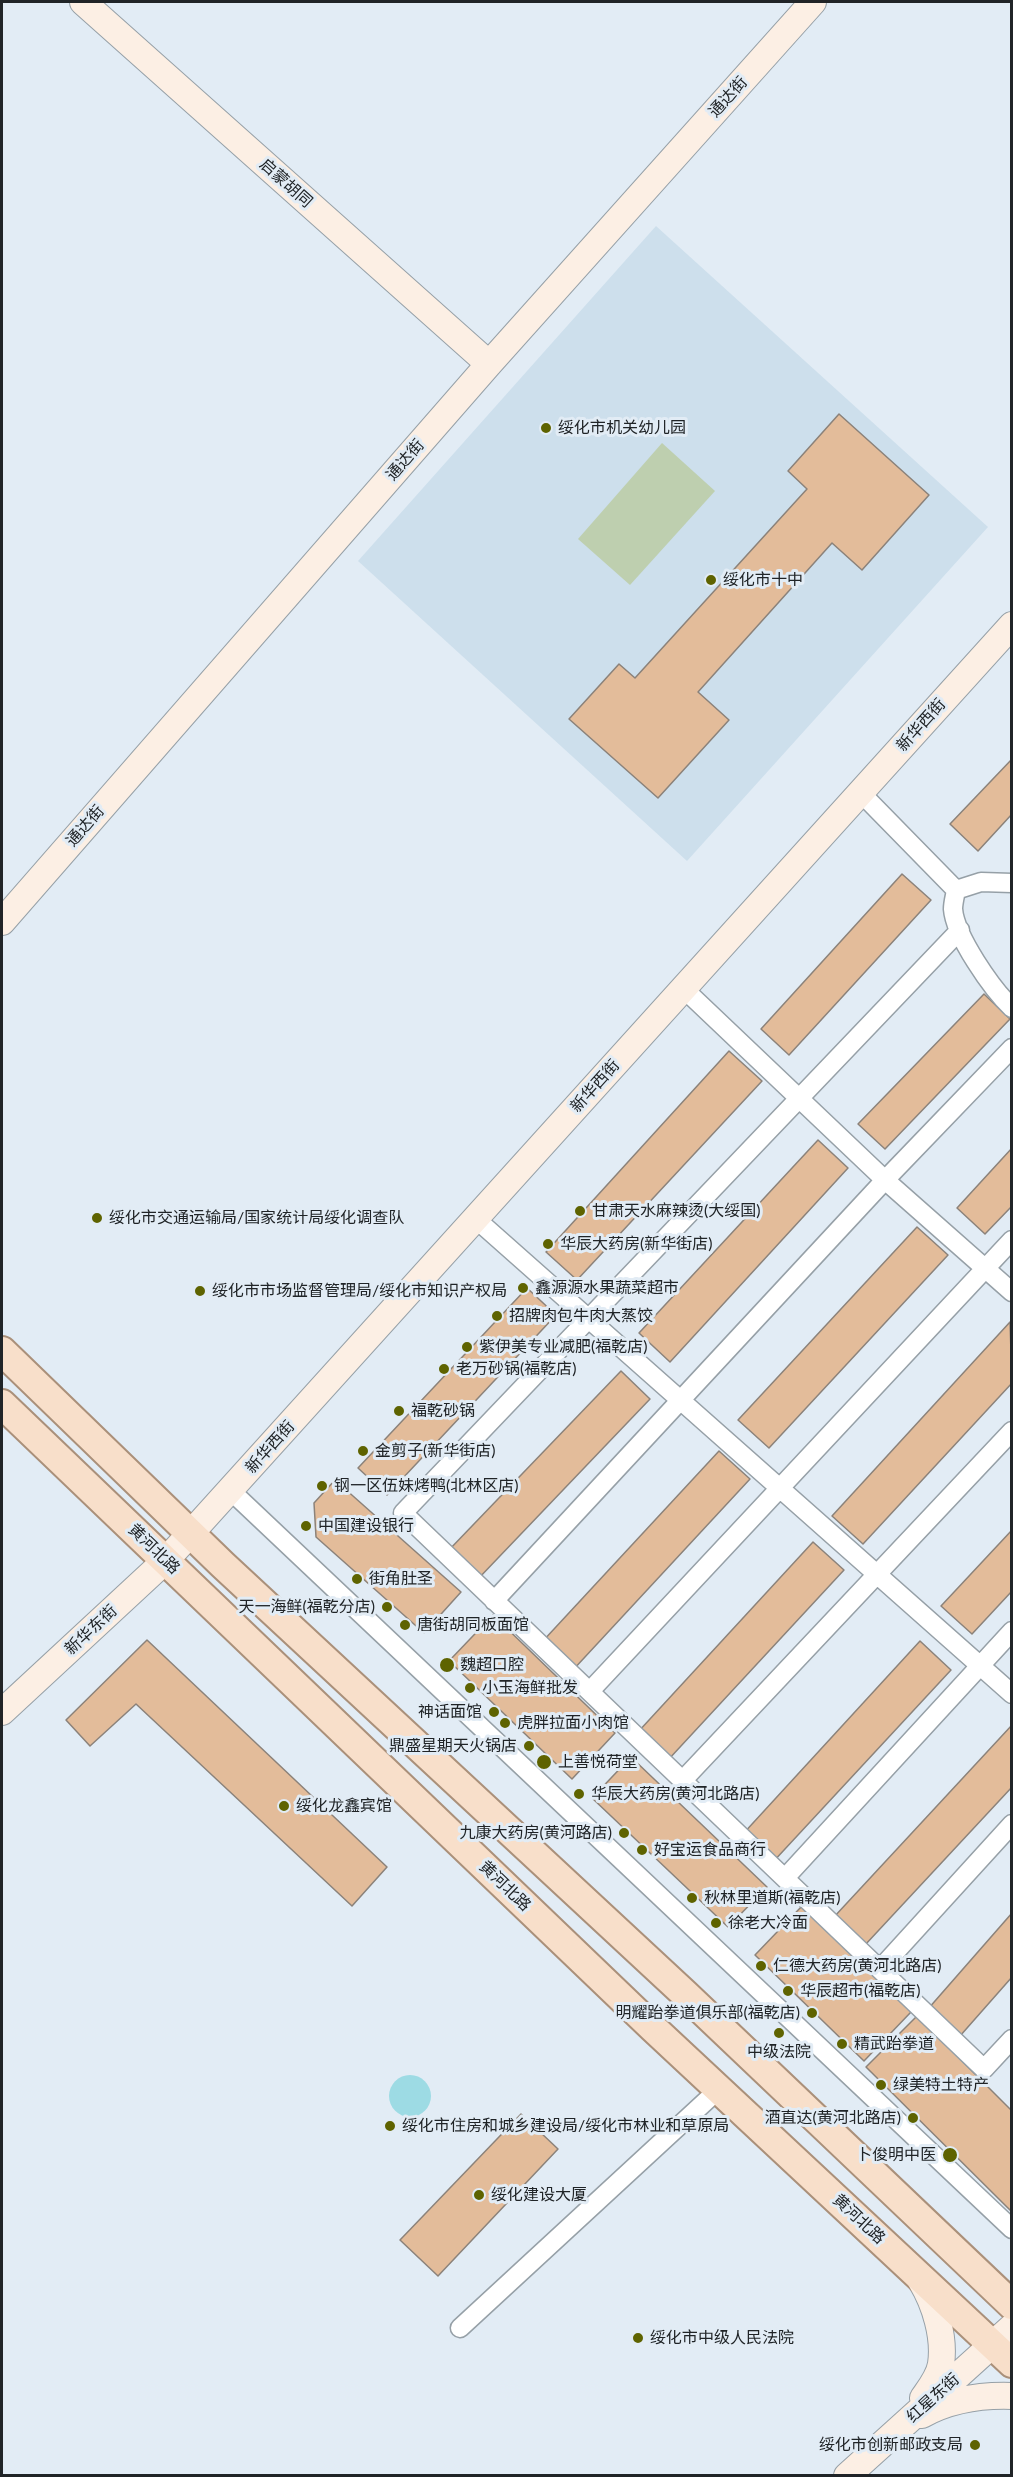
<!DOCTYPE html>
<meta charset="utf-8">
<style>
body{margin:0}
#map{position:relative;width:1013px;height:2477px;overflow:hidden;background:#e2ecf5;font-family:Lato,sans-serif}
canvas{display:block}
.frame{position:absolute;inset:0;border:3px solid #202427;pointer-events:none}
</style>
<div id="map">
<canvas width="1013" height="2477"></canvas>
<div class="frame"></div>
</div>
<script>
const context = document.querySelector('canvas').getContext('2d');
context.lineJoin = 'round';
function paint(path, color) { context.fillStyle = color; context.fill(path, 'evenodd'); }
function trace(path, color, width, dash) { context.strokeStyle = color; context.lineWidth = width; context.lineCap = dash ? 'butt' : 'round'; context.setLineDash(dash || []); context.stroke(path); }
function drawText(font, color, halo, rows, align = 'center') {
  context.font = font + ' Lato,"Noto Sans SC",sans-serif'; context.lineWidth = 6; context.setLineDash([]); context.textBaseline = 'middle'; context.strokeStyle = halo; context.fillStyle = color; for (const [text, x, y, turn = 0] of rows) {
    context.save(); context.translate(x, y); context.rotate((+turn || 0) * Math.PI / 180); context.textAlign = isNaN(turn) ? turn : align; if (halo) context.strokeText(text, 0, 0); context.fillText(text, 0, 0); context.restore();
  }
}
paint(new Path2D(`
 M656 226 988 527 687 861 358 561Z`), '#cddfec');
paint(new Path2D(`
 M662 443 715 491 630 585 578 539Z`), '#becfaf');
paint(new Path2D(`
 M389 2096a21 21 0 1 1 42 0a21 21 0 1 1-42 0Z`), '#9ddbe4');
const building = new Path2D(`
 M839 414 929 495 862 570 832 543 698 692 729 720 658 798 569 719 619 664 635 678 807 489 788 471Z
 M1012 759V814L978 851 950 824Z
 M902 874 931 900 789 1055 761 1029Z
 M984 994 1010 1019 885 1149 858 1124Z
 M729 1051 762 1081 577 1280 546 1252Z
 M818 1140 848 1168 670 1362 639 1333Z
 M1012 1148V1206L985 1234 957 1208Z
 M917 1227 948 1255 769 1448 738 1420Z
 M527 1288 556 1315 387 1495 358 1468Z
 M1010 1322 1012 1383 863 1544 832 1516Z
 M621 1371 650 1399 477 1580 448 1551Z
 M719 1451 750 1479 572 1671 542 1642Z
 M335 1480 461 1592 424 1633 316 1537 314 1503Z
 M1012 1530V1591L972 1634 941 1606Z
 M813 1542 844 1570 668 1760 638 1732Z
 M493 1615 615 1733 572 1779 449 1661Z
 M147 1640 387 1867 352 1906 136 1704 90 1746 66 1720Z
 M920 1641 951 1670 772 1863 742 1835Z
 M1012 1725V1787L865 1945 834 1917Z
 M631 1757 767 1887 728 1927 592 1798Z
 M802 1906 911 2012 864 2061 755 1955Z
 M1012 1913V1977L960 2036 928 2009Z
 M917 2016 1012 2111V2212L866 2067Z
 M521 2114 558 2149 438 2276 400 2240Z`);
paint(building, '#e3bc9a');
trace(building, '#8b827a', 1.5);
const street = new Path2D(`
 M861 793 956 890C955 896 953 903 953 909 955 936 992 989 1012 1008
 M956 890 981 882 1012 883
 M960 930 403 1513 984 2069 1012 2039
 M683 988 885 1180 1012 1292
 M476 1219 1012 1694
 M230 1490 1012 2229
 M494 1601 885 1180 1012 1048
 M590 1691 1012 1240
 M683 1780 1012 1431
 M785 1878 1012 1631
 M880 1969 1012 1824
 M460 2328 719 2089`);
const secondary = new Path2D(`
 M83 2 489 364
 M2 922 489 364 813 2
 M2 1712 166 1560 191 1533 1012 625
 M921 2281C935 2304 945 2337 941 2364 939 2377 930 2388 923 2398
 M922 2415C949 2400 982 2395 1012 2396
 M847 2476 1012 2327`);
const primary = new Path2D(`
 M2 1351 223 1565 685 1994 1012 2305
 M2 1404 653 2028 1012 2363`);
trace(street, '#96a0a7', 21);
trace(secondary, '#96a0a7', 28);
trace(primary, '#aa907a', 32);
trace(street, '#fff', 18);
trace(secondary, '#fcefe4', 26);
trace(primary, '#f8dfca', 28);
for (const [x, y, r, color] of [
 [546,428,6,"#5e6300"],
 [711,580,6,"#5e6300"],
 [580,1211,6,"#5e6300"],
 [97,1218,6,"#5e6300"],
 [548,1244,6,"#5e6300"],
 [523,1288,6,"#5e6300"],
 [200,1291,6,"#5e6300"],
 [497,1316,6,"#5e6300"],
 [467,1347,6,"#5e6300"],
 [444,1369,6,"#5e6300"],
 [399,1411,6,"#5e6300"],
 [363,1451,6,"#5e6300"],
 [322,1486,6,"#5e6300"],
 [306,1526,6,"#5e6300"],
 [357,1579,6,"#5e6300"],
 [387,1607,6,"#5e6300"],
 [405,1625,6,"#5e6300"],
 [447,1665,8,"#5e6300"],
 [470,1688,6,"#5e6300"],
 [494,1712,6,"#5e6300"],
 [505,1723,6,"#5e6300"],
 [529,1746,6,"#5e6300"],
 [544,1762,8,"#5e6300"],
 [579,1794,6,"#5e6300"],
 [284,1806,6,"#5e6300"],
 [624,1833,6,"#5e6300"],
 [642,1850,6,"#5e6300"],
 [692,1898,6,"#5e6300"],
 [716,1923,6,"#5e6300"],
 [761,1966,6,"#5e6300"],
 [788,1991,6,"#5e6300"],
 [812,2013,6,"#5e6300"],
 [779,2033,6,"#5e6300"],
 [842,2044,6,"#5e6300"],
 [881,2085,6,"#5e6300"],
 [913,2118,6,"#5e6300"],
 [390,2126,6,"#5e6300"],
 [950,2155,8,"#5e6300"],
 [479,2195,6,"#5e6300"],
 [638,2338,6,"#5e6300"],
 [975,2445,6,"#5e6300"]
]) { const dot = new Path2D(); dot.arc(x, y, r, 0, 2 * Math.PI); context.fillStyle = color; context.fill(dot); trace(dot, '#e2ecf5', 2); }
drawText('16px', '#202427', '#e2ecf5', [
 ["通达街",728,97,-48],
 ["启蒙胡同",286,183,42],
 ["通达街",405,460,-49],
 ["新华西街",921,725,-48],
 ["通达街",85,826,-49],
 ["新华西街",595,1086,-48],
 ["新华西街",270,1447,-48],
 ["黄河北路",154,1549,44],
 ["新华东街",91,1630,-43],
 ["黄河北路",505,1886,44],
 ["黄河北路",859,2219,43],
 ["红星东街",933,2398,-42]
]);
drawText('16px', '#202427', '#e2ecf5', [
 ["绥化市机关幼儿园",558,428],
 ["绥化市十中",723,580],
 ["甘肃天水麻辣烫(大绥国)",592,1211],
 ["绥化市交通运输局/国家统计局绥化调查队",109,1218],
 ["华辰大药房(新华街店)",560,1244],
 ["鑫源源水果蔬菜超市",535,1288],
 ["绥化市市场监督管理局/绥化市知识产权局",212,1291],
 ["招牌肉包牛肉大蒸饺",509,1316],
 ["紫伊美专业减肥(福乾店)",479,1347],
 ["老万砂锅(福乾店)",456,1369],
 ["福乾砂锅",411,1411],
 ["金剪子(新华街店)",375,1451],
 ["钢一区伍妹烤鸭(北林区店)",334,1486],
 ["中国建设银行",318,1526],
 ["街角肚圣",369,1579],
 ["天一海鲜(福乾分店)",375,1607,"right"],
 ["唐街胡同板面馆",417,1625],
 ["魏超口腔",460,1665],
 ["小玉海鲜批发",482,1688],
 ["神话面馆",482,1712,"right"],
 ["虎胖拉面小肉馆",517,1723],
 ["鼎盛星期天火锅店",517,1746,"right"],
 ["上善悦荷堂",558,1762],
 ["华辰大药房(黄河北路店)",591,1794],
 ["绥化龙鑫宾馆",296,1806],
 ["九康大药房(黄河路店)",612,1833,"right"],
 ["好宝运食品商行",654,1850],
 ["秋林里道斯(福乾店)",704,1898],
 ["徐老大冷面",728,1923],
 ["仁德大药房(黄河北路店)",773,1966],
 ["华辰超市(福乾店)",800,1991],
 ["明耀跆拳道俱乐部(福乾店)",800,2013,"right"],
 ["精武跆拳道",854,2044],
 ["中级法院",779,2052,"center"],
 ["绿美特土特产",893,2085],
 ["酒直达(黄河北路店)",901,2118,"right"],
 ["绥化市住房和城乡建设局/绥化市林业和草原局",402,2126],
 ["卜俊明中医",936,2155,"right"],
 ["绥化建设大厦",491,2195],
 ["绥化市中级人民法院",650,2338],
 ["绥化市创新邮政支局",963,2445,"right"]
], 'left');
</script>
